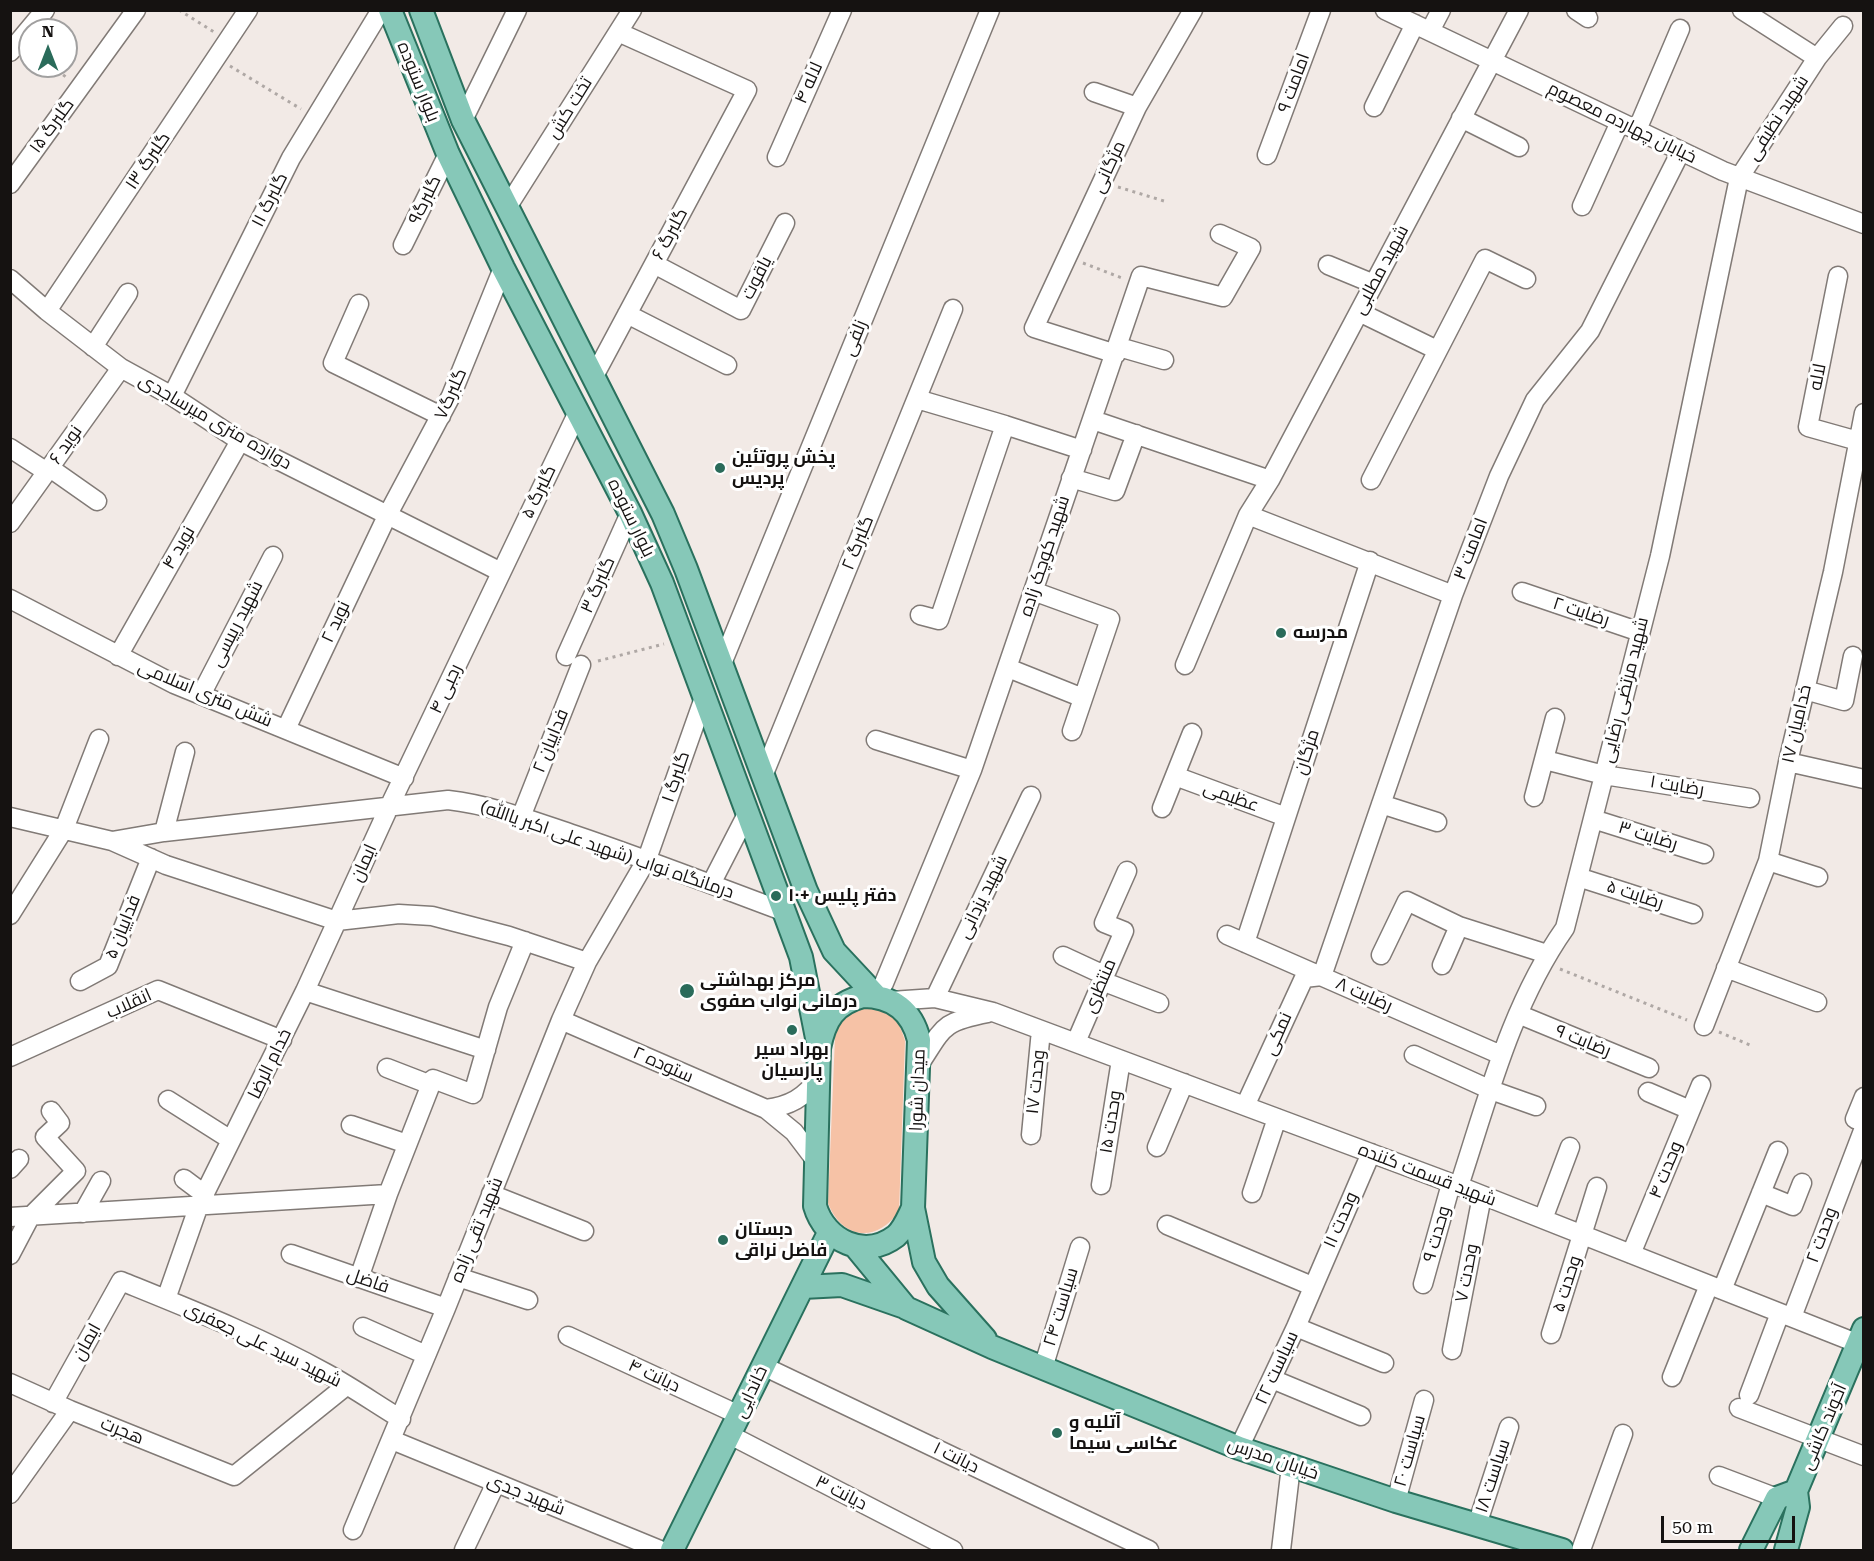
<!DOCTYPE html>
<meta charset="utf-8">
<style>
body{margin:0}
#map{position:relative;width:1874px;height:1561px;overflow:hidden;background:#f2eae6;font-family:"Roboto Serif",serif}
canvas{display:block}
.frame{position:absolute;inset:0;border:12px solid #151211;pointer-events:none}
.north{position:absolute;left:18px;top:18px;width:60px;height:60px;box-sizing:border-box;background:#fff;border:2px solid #a1a0a0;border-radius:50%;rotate:0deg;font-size:16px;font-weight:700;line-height:24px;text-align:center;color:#151211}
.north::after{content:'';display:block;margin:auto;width:21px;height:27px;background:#2a6b5a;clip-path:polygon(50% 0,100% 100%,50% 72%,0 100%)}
.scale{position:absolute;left:1661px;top:1516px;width:134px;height:27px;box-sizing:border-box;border:3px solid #151211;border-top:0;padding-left:8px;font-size:18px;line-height:21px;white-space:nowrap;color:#151211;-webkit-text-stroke:4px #fff;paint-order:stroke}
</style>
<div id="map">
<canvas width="1874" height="1561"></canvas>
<div class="frame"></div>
<div class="north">N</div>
<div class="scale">50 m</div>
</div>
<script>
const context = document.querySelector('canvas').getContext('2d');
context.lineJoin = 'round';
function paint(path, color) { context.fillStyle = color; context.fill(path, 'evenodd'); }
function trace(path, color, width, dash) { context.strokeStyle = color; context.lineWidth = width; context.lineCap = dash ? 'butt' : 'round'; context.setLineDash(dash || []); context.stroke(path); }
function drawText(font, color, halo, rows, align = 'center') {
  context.font = font + ' "Roboto Serif",Cairo,serif'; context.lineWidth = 6; context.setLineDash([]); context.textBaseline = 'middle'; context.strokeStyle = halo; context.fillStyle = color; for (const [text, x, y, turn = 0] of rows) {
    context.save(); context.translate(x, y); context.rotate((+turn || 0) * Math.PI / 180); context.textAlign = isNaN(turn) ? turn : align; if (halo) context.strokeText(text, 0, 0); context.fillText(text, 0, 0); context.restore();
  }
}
paint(new Path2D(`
 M870 1006C892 1010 899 1020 905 1041L899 1211C877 1243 842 1240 828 1203L835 1037C841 1017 850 1012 870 1006Z`), '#f6c2a6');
const minor = new Path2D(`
 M1385 10 1723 171 1864 224
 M1576 10 1588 18
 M1742 10 1817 58
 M1430 31 1441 10
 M10 52 45 10
 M1094 92 1137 107
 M1374 107 1415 24
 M1461 118 1519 147
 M463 120 517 10
 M1637 130 1680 29
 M1267 155 1321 10
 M777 157 842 10
 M10 184 136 10
 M508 206 632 10
 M1582 206 1620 122
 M403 245 448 154
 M654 264 741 310 785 223
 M1328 265 1374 284
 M1838 276 1808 427 1858 441
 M10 279 47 311 121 368 172 396 240 441 501 572
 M359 304 333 363 441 416
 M47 311 248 10
 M1359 312 1437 350
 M627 314 727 365
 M93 347 128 293
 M1119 347 1164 360
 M1116 354 1034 328 1137 107 1193 10
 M593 378 747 90 618 32
 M172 396 291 158 381 10
 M917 399 1005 425
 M1093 420 1270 480
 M10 448 47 472
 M50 468 97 501
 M1071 478 1115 491 1136 434
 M1371 480 1485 259 1526 279
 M1248 515 1453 595
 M10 523 121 368
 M1033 591 1110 619 1072 731
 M1522 592 1640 632
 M10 599 174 684 404 778
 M920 615 939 620 1005 425 1082 450
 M118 656 240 441
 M566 656 630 513
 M1185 665 1248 515 1270 480 1519 10
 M721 666 990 10
 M1008 668 1083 698
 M1805 690 1844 701 1853 656
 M202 693 273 556
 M286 729 387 516 451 396 503 268
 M876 740 972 770
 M1545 760 1604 775 1750 798
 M1788 762 1864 779
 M763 776 953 309
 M1175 776 1286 817
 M1534 797 1555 718
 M1381 804 1437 822
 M1162 808 1192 733
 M10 817 112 841 166 865 337 921 399 914 432 916 509 936 587 962
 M521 817 581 665
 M1593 819 1704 854
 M164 832 185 752
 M112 841 164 832 448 800C492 805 533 821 575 835 646 859 715 886 785 912
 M1768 861 1818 877
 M1578 877 1693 914
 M711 884 748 812
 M10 915 64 829 99 739
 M1227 935 1501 1055
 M1245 943 1370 561
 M1381 955 1407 901 1459 926 1547 954
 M1063 956 1104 975
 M1442 965 1459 926
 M1726 968 1817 1002
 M80 981 108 966 151 858
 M1102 981 1159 1003
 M305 991 486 1050
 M876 996 884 983 972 770 1141 276 1223 297 1251 248 1220 234
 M935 998 1031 796
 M891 1001 935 998 993 1012 1459 1186 1864 1346
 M1518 1014 1649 1068
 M561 1020 766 1109 794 1132 816 1161
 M1704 1026 1768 861 1788 762 1833 572 1864 413
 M1076 1042 1124 931 1104 923 1127 871
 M1414 1055 1491 1090 1536 1106
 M10 1057 158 990 282 1040
 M919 1065C944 1027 941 1022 988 1013
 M387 1068 431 1085
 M1648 1092 1690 1110
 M1864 1097 1855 1119 1864 1122
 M168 1100 231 1140
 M1245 1106 1304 978 1322 976 1453 595 1499 476 1535 400 1590 331 1681 151
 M766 1109C789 1106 805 1098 818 1078
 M351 1125 407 1144
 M1031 1135 1041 1030
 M1157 1147 1184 1083
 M10 1169 19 1159
 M184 1179 204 1194
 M1101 1185 1121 1060
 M1459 1186C1488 1098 1511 1005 1565 928L1660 556 1739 178 1817 58 1843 26
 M1252 1193 1277 1118
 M1761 1193 1793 1206 1802 1183
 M491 1194 584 1231
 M83 1213 101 1181
 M10 1217 388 1194
 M1543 1219 1570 1147
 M1167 1225 1312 1286
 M291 1254 446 1308
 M1631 1254 1701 1085
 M10 1255 30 1217 76 1171 45 1137 60 1123 51 1111
 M458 1277 528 1300
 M359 1278 388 1194 433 1079 473 1094 498 1007 525 941
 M1423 1284 1451 1184
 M1722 1290 1778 1151
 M166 1299 199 1205 305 991 390 805 578 412
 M1792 1317 1864 1128
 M363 1327 426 1355
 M1296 1327 1384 1363
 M1551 1334 1597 1187
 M568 1336 739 1415
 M1452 1350 1482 1196
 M763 1366 1149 1550
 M1043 1368 1080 1247
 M1672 1377 1709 1285
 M1272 1379 1361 1416
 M10 1383 70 1410 234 1476 346 1386
 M1749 1395 1780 1313
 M53 1403 121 1281C190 1309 261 1337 326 1373 352 1387 376 1404 401 1419
 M1739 1408 1864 1456
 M730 1435 953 1550
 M392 1440 660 1550
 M1239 1448 1296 1327 1371 1153
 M1719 1476 1777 1498
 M10 1494 70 1410
 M1396 1501 1424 1400
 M1477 1525 1509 1427
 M353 1530 446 1308 561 1020 587 962 647 859 705 695
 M464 1550 496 1483
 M1281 1550 1291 1466
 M1581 1550 1623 1434`);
const major = new Path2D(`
 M390 10 448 154 503 268 630 513 662 583 801 957 819 1048
 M421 10 463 120 663 514 686 569 806 891 834 951 876 996
 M863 996C893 996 912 1011 919 1040L913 1208C908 1218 904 1229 896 1236 865 1260 825 1241 815 1206L819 1048C825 1019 834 1004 863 996Z
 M913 1208 924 1262 938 1286 985 1339
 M855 1246 906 1308 992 1347 1239 1448 1396 1501 1562 1550
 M803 1287 842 1285 905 1307
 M672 1550 829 1233
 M1751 1550 1777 1498 1796 1491
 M1786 1550 1798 1507 1796 1491 1864 1329`);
trace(minor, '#817a76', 21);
trace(major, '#2a715e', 26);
trace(new Path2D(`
 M179 10 214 32
 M51 66 66 77
 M230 66 301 109
 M1118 187 1164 201
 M1083 263 1122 278
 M598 661 664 644
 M1560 969 1687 1020
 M1719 1032 1750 1045`), '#afa8a5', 3, [3, 4.5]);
trace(minor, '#fff', 18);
trace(major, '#86c8b8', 22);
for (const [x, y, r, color] of [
 [720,468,6,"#2a6b5a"],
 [1281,633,6,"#2a6b5a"],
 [776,896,6,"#2a6b5a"],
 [687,991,8,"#2a6b5a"],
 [792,1030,6,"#2a6b5a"],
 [723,1240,6,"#2a6b5a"],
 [1057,1433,6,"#2a6b5a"]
]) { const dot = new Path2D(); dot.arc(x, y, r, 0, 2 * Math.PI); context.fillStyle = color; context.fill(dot); trace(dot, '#fff', 2); }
drawText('18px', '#151211', '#fff', [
 ["بلوار ستوده",418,82,68],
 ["لاله ۴",809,83,-66],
 ["امامت ۹",1294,83,-70],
 ["تخت کش",570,108,-58],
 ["شهید نظیفی",1778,118,-57],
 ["خیابان چهارده معصوم",1622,123,26],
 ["گلبرگ ۱۵",52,126,-54],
 ["گلبرگ ۱۳",148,161,-56],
 ["مژگانی",1109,167,-65],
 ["گلبرگ ۱۱",270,200,-63],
 ["گلبرگ۹",425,200,-64],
 ["گلبرگ ۶",670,234,-62],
 ["شهید مطلبی",1381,270,-62],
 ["یاقوت",757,278,-63],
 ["زلفی",855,338,-68],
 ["لاله",1818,377,-79],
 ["گلبرگ۷",451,394,-66],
 ["دوازده متری میرساجدی",215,422,30],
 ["نوید ۶",66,445,-55],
 ["گلبرگ ۵",539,492,-64],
 ["بلوار ستوده",631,518,64],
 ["گلبرگ ۲",858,543,-68],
 ["نوید ۴",179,548,-60],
 ["امامت ۳",1471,549,-69],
 ["شهید کوچک زاده",1045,556,-72],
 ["گلبرگ ۳",598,585,-66],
 ["رضایت ۲",1581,612,18],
 ["نوید ۲",336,622,-65],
 ["شهید رپیسی",237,624,-63],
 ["رجبی ۴",446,689,-65],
 ["شهید مرتضی رضایی",1625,690,-76],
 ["شش متری اسلامی",205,694,23],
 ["خدامیان ۱۷",1797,724,-77],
 ["فداییان ۲",551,741,-68],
 ["مژگان",1307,752,-72],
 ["گلبرگ ۱",676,777,-71],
 ["رضایت ۱",1677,786,9],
 ["عظیمی",1231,797,20],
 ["رضایت ۳",1648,836,17],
 ["درمانگاه نواب (شهید علی اکبر یاالله)",607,850,19],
 ["ایمان",364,863,-66],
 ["رضایت ۵",1635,895,18],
 ["شهید یزدانی",983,897,-64],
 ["فداییان ۵",123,927,-68],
 ["منتظری",1100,986,-67],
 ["رضایت ۸",1364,995,24],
 ["انقلاب",129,1004,-24],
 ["نمکی",1278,1034,-66],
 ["رضایت ۹",1583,1041,22],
 ["خدام الرضا",270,1064,-64],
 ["ستوده ۲",663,1065,24],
 ["وحدت ۱۷",1036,1082,-84],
 ["میدان شورا",918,1090,-88],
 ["وحدت ۱۵",1111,1122,-81],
 ["وحدت ۴",1666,1170,-68],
 ["شهید قسمت کننده",1427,1175,21],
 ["وحدت ۱۱",1341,1220,-66],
 ["شهید تقی زاده",477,1230,-68],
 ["وحدت ۹",1437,1234,-74],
 ["وحدت ۲",1822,1235,-70],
 ["وحدت ۷",1467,1273,-79],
 ["فاضل",368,1281,19],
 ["وحدت ۵",1567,1284,-72],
 ["سیاست ۲۴",1061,1307,-73],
 ["ایمان",87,1342,-61],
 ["شهید سید علی جعفری",263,1345,26],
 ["سیاست ۲۲",1277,1368,-65],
 ["دیانت ۴",654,1376,25],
 ["خاندایی",751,1392,-65],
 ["آخوند کاشی",1824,1427,-67],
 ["هجرت",122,1431,22],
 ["سیاست ۲۰",1410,1451,-74],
 ["دیانت ۱",956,1458,26],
 ["خیابان مدرس",1273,1459,19],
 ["سیاست ۱۸",1493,1476,-72],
 ["دیانت ۳",841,1493,27],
 ["شهید جدی",526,1495,22]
]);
drawText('bold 18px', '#151211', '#fff', [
 ["پخش پروتئین",732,458],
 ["پردیس",732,479],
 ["مدرسه",1293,633],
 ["دفتر پلیس +۱۰",788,896],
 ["مرکز بهداشتی",700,981],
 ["درمانی نواب صفوی",700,1002],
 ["بهراد سیر",792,1050,"center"],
 ["پارسیان",792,1071,"center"],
 ["دبستان",735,1230],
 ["فاضل نراقی",735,1251],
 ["آتلیه و",1069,1423],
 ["عکاسی سیما",1069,1444]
], 'left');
</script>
